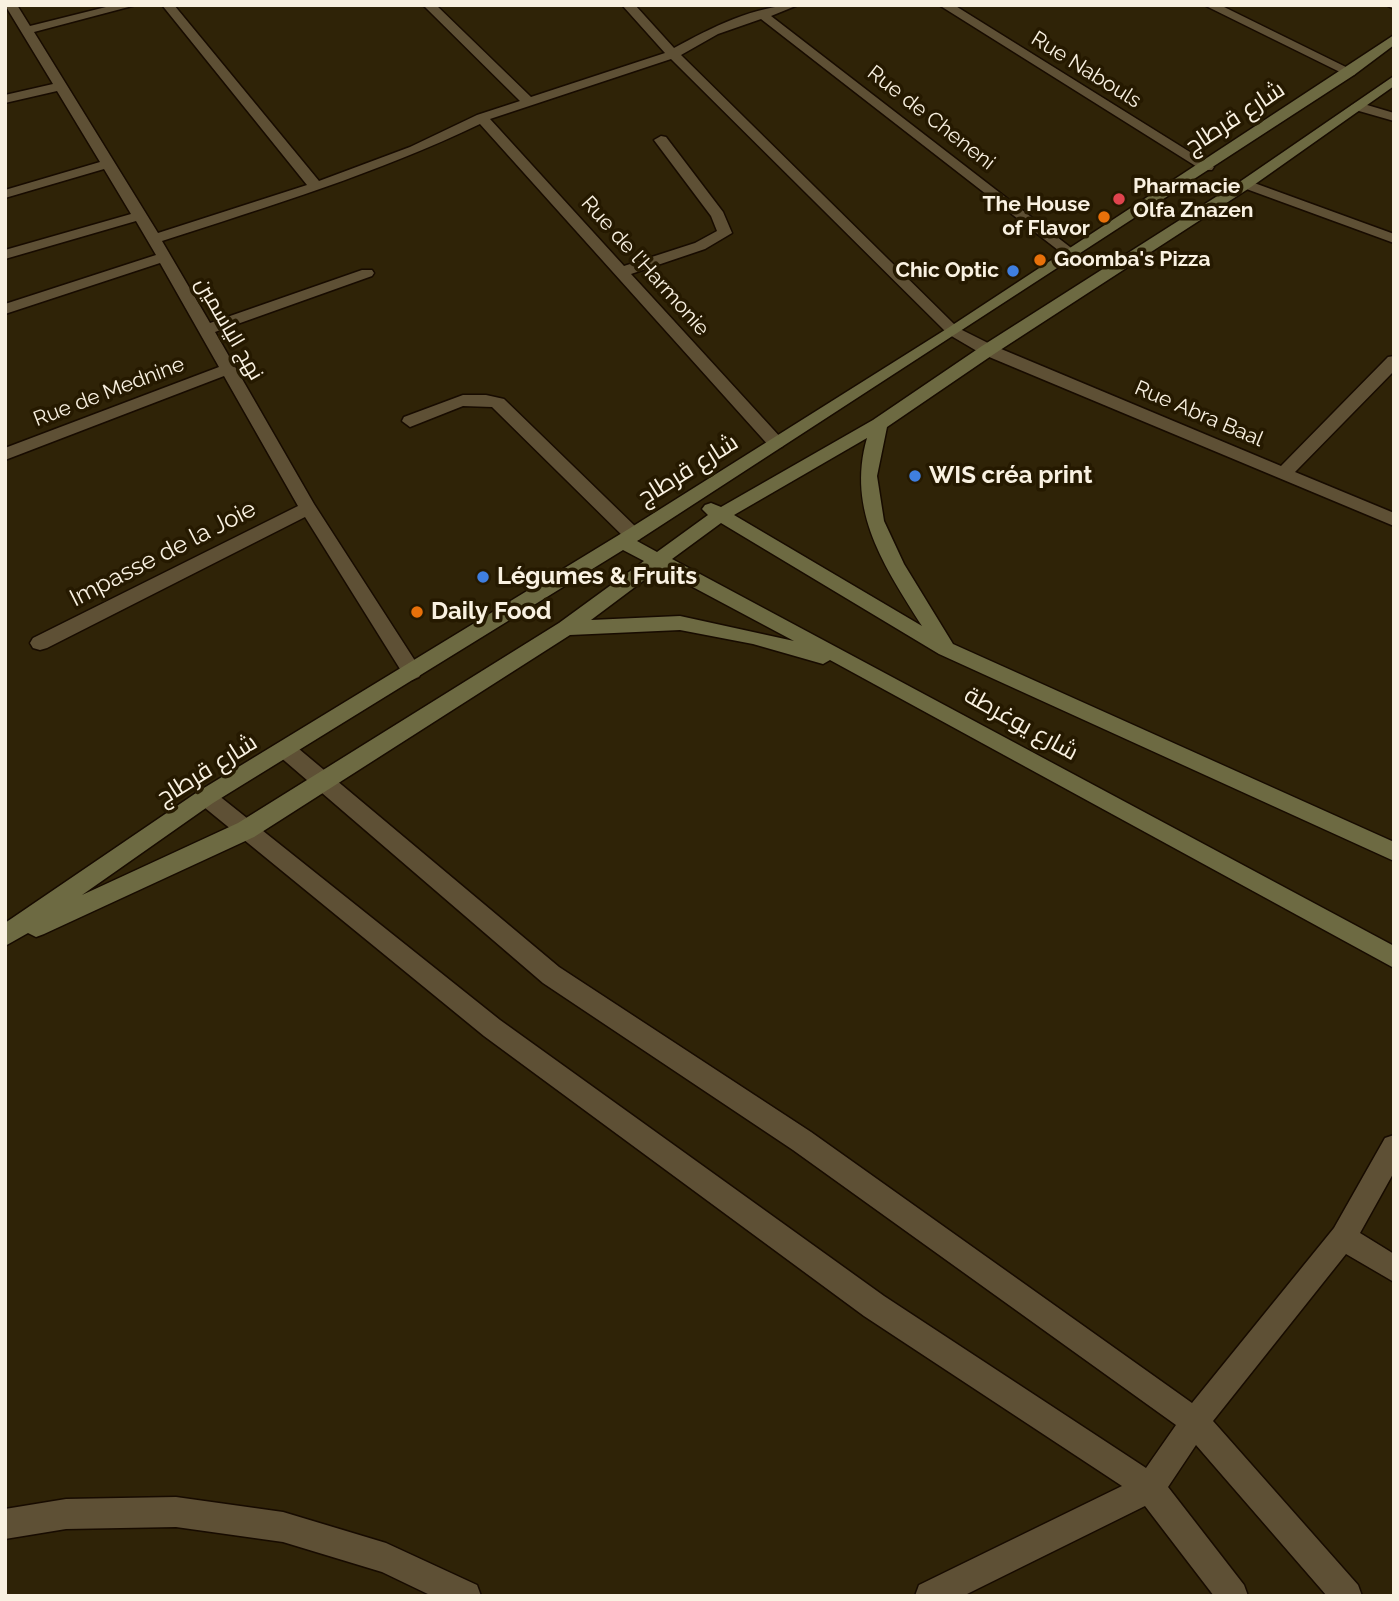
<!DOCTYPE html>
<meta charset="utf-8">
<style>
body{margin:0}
#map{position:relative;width:1399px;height:1601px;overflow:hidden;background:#2f2307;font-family:Raleway,sans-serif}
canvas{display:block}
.frame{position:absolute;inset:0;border:7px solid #f9f1e1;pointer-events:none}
</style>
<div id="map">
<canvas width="1399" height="1601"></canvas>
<div class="frame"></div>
</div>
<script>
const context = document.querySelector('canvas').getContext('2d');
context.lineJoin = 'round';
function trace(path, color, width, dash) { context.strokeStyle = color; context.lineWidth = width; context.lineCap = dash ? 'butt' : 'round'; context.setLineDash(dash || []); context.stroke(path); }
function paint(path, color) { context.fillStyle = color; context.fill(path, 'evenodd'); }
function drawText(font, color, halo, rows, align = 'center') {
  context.font = font + ' Raleway,Cairo,sans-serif'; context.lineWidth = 7; context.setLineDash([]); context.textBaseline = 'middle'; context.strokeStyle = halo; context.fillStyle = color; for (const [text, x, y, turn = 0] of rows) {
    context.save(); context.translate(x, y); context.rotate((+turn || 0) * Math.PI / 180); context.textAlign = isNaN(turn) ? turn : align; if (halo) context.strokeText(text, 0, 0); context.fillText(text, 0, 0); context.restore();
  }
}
const street = new Path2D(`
 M5 5H17L30 26 114 5H136L34 32 158 233 307 185 162 5H174L319 181 410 147 477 115 520 101 423 5H436L531 97 665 53 622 5H635L674 48C711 28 755 5 798 5L771 16 1079 254 1072 258 1067 257 761 19 718 34 681 55 958 328 994 346 1281 466 1388 357 1394 356V371L1295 472 1394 513V526L982 354 948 334 671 59 490 119 624 266 695 243 717 231 711 216 654 140 661 136 666 137 723 212 732 233 705 249 631 274 782 439 784 443 782 447H770L480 124C378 173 270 206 162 241L210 323 362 270H372L374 273 372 276 215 332 314 504 419 667 422 672 419 677 412 680 405 677 305 517 47 648 40 650 33 648 30 643 33 638 298 506 224 376 5 460V448L219 367 160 263 5 314V304L156 255 136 221 5 259V250L131 214 104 169 5 198V190L100 162 57 91 5 103V95L53 84Z
 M939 5H954L1214 167 1212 170H1202Z
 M1204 5H1220L1356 72 1354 75H1346Z
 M1386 5H1394V9Z
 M1357 102 1394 113V121L1352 109 1351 106Z
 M1246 180 1394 234V243L1241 187V181Z
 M463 395H486L504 399 639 530 642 535 639 540H627L492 407 463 406 410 427 402 421 404 417Z
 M286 742 293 744 559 967 811 1132 1192 1403 1334 1228 1385 1138 1394 1135V1172L1360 1233 1394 1254V1282L1346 1254 1213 1421 1358 1585 1362 1596H1327L1196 1445 1168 1487 1244 1585 1248 1596H1214L1145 1506 963 1596H915L919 1585 1122 1486 864 1316 484 1036 199 803 196 797 199 791 206 788 213 791 500 1020 884 1296 1146 1468 1176 1425 793 1150 543 983 279 756 276 750 279 744Z
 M176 1497 283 1512 386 1543 477 1585 481 1596H432L382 1572 283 1542 176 1527 66 1529 5 1539V1509L66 1499Z`);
const secondary = new Path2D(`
 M1394 35V45L1354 75 637 541 657 552 708 515 702 509 705 505 711 503 721 507 873 420 982 346 1241 181 1394 76V86L1251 187 994 354 887 427 877 476 884 521 904 564 953 644 1394 842V861L939 654 721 523 672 559 1394 946V968L830 660 823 664 753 644 680 630 570 635 254 837 44 934 36 937 28 933 5 946V923L199 791 627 530 948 328ZM867 438C846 511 885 567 922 626L734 515ZM623 550 644 561 559 623 238 823 82 895 213 803ZM659 569 794 641 680 616 591 620Z`);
trace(street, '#170b00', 3);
trace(secondary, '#170b00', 3);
paint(street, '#5e5035');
paint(secondary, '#6d6a42');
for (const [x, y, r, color] of [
 [1119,199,7,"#e0444e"],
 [1104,217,7,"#e8710a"],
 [1040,260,7,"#e8710a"],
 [1013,271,7,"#3f7fe0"],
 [915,476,7,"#3f7fe0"],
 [483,577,7,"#3f7fe0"],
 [417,612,7,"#e8710a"]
]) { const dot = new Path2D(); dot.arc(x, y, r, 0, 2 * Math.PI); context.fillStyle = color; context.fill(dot); trace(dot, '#251900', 2.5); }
drawText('21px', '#f9f1e1', '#251900', [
 ["Rue Nabouls",1086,70,32],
 ["Rue de Cheneni",931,118,38],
 ["Rue de l'Harmonie",645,266,48],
 ["نهج الياسمين",229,329,60],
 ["Rue de Mednine",109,392,-21],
 ["Rue Abra Baal",1199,414,23]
]);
drawText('bold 21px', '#f9f1e1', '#251900', [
 ["Pharmacie",1133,187],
 ["Olfa Znazen",1133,211],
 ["The House",1090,205,"right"],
 ["of Flavor",1090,229,"right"],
 ["Goomba's Pizza",1054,260],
 ["Chic Optic",999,271,"right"]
], 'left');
drawText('24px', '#f9f1e1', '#251900', [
 ["شارع قرطاج",1235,118,-33],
 ["شارع قرطاج",688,470,-32],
 ["Impasse de la Joie",163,554,-27],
 ["شارع يوغرطة",1021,724,29],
 ["شارع قرطاج",207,770,-32]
]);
drawText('bold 24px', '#f9f1e1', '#251900', [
 ["WIS créa print",929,476],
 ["Légumes & Fruits",497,577],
 ["Daily Food",431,612]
], 'left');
</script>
